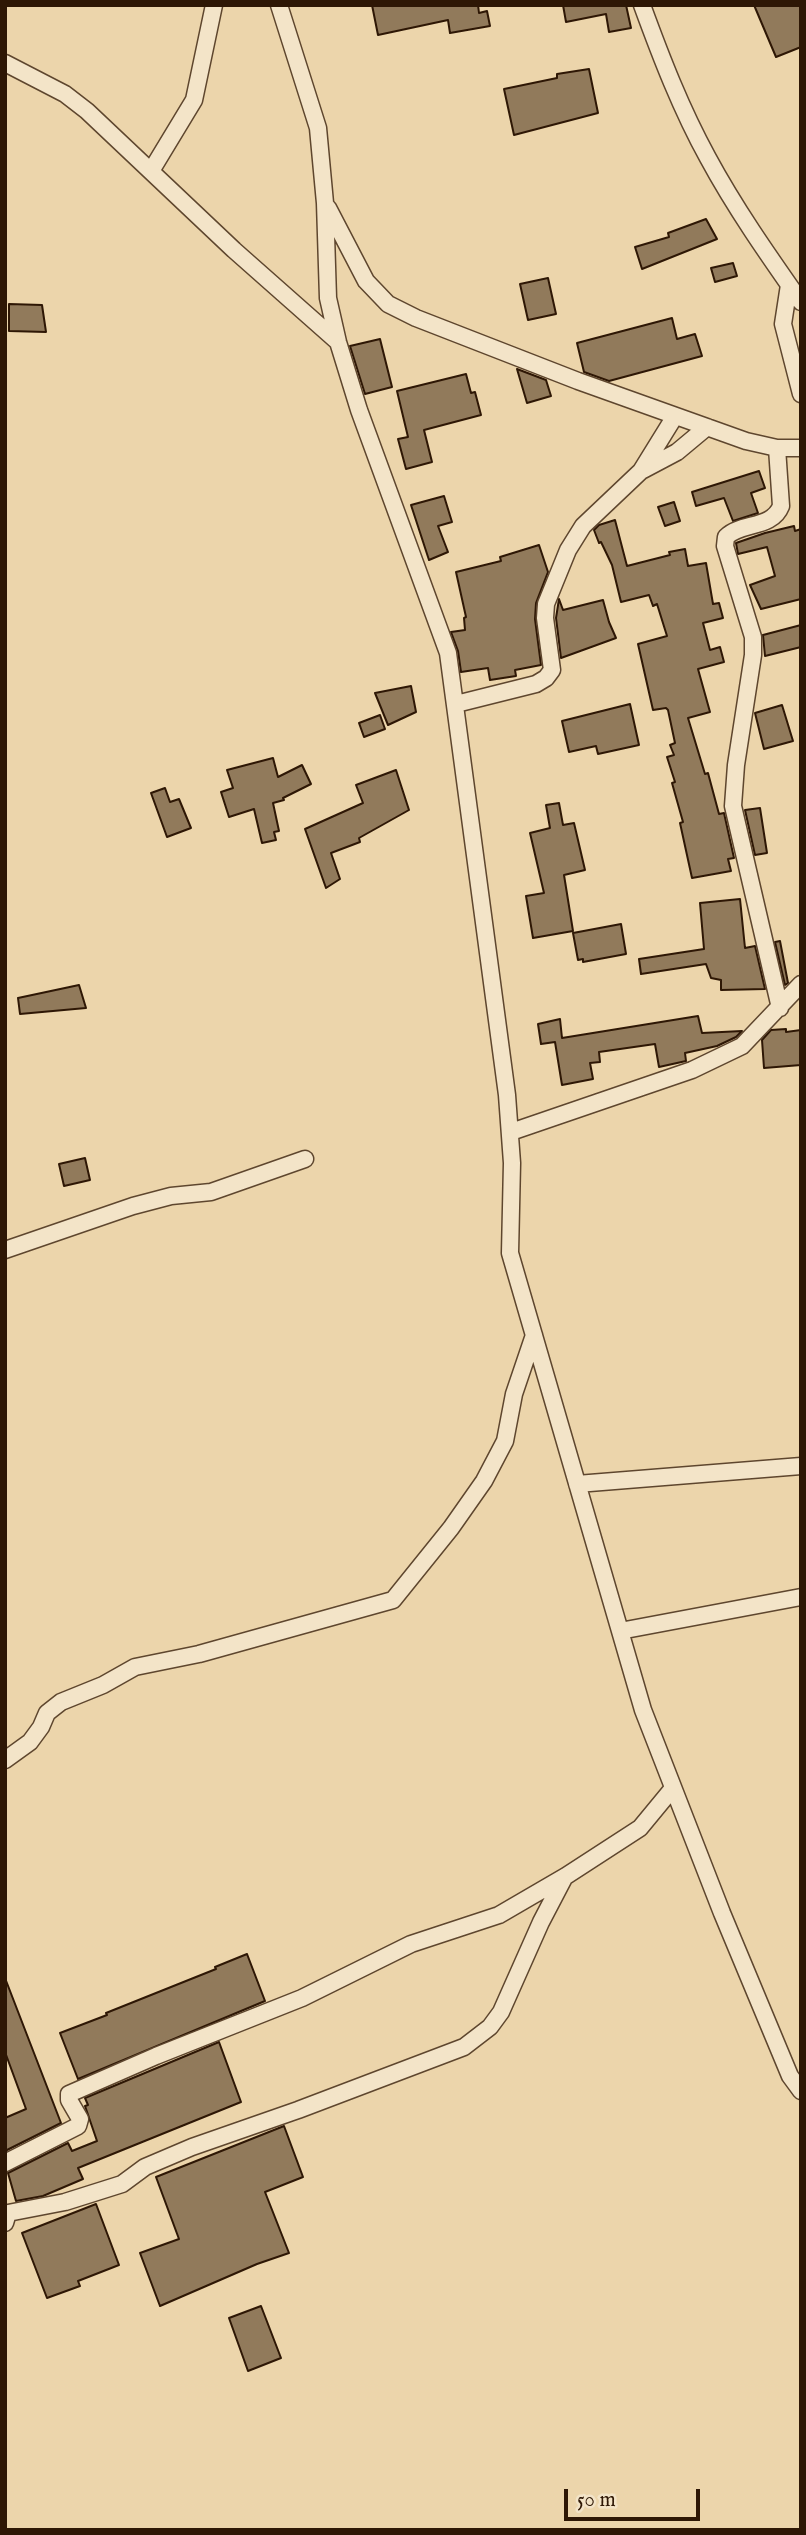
<!DOCTYPE html>
<style>
body{margin:0}
#map{position:relative;width:806px;height:2535px;overflow:hidden;background:#ecd5ab;font-family:"IM FELL English",serif}
canvas{display:block}
.frame{position:absolute;inset:0;border:7px solid #2e1705;pointer-events:none}
.scale{position:absolute;left:564px;top:2489px;width:136px;height:32px;box-sizing:border-box;border:4px solid #2e1705;border-top:0;padding-left:9px;font-size:21px;line-height:24px;white-space:nowrap;color:#2e1705;-webkit-text-stroke:5px #f3e4c8;paint-order:stroke}
</style>
<div id="map">
<canvas width="806" height="2535"></canvas>
<div class="frame"></div>
<div class="scale">50 m</div>
</div>
<script>
const context = document.querySelector('canvas').getContext('2d');
context.lineJoin = 'round';
function paint(path, color) { context.fillStyle = color; context.fill(path, 'evenodd'); }
function trace(path, color, width, dash) { context.strokeStyle = color; context.lineWidth = width; context.lineCap = dash ? 'butt' : 'round'; context.setLineDash(dash || []); context.stroke(path); }
const building = new Path2D(`
 M372 5H478L479 13 487 11 490 26 450 33 448 20 378 35Z
 M563 5H626L631 28 609 32 606 14 566 22Z
 M754 5H801V47L776 57Z
 M589 69 598 113 514 135 504 89 557 78V74Z
 M706 219 717 239 642 269 635 247 669 237 668 233Z
 M733 263 737 276 715 282 711 268Z
 M548 278 556 314 528 320 520 284Z
 M9 304 42 305 46 332 9 331Z
 M672 318 677 339 695 334 702 356 609 381 584 372 577 343Z
 M380 339 392 387 365 394 350 346Z
 M517 369 546 380 551 396 527 403Z
 M466 374 471 393 475 392 481 415 424 430 432 462 406 469 398 439 408 437 397 391Z
 M759 471 765 488 751 493 758 513 733 521 724 498 696 506 692 492Z
 M444 496 452 522 438 526 448 552 429 560 411 505Z
 M674 502 680 521 665 526 658 507Z
 M615 520 627 566 670 555 669 552 685 549 688 566 706 563 713 604 719 603 723 618 703 623 710 650 720 647 724 662 698 669 710 712 688 718 705 774 708 773 719 814 724 813 734 858 728 859 731 871 692 878 680 823 683 822 672 783 675 782 667 757 674 755 670 745 675 743 668 710 666 708 653 710 638 644 667 636 657 604 653 606 649 595 621 602 612 565 601 542 599 543 594 530 599 525Z
 M794 526 795 531 801 529V599L761 609 750 585 775 576 767 547 738 554 736 543 765 533Z
 M539 545 548 572 536 603 535 619 541 665 515 670 516 676 490 680 488 668 461 672 458 651 451 632 465 630 464 618 466 617 456 572 501 561 500 557Z
 M559 599 563 610 603 600 609 622 616 638 561 658 556 618Z
 M801 625V647L765 656 763 635Z
 M411 686 416 712 388 725 375 693Z
 M630 704 639 745 598 754 596 746 569 752 562 721Z
 M782 705 793 741 764 749 755 713Z
 M380 715 385 729 364 737 359 723Z
 M273 758 278 777 302 765 311 784 283 798 284 800 273 803 279 831 274 832 276 840 262 843 254 809 229 817 221 792 233 788 227 770Z
 M396 770 409 810 359 838 360 842 331 853 340 879 326 888 305 829 363 803 356 785Z
 M165 788 170 802 179 799 191 828 167 837 151 793Z
 M559 803 563 825 574 823 585 870 564 875 573 931 533 938 526 896 544 893 530 833 550 828 546 805Z
 M760 808 767 853 755 855 745 810Z
 M740 899 745 948 755 946 765 989 721 990V980L711 978 706 964 641 974 639 959 704 949 700 903Z
 M621 924 626 954 583 962V959L578 960 573 933Z
 M780 941 788 983 785 985 775 942Z
 M79 985 86 1008 20 1014 18 998Z
 M698 1016 702 1033 742 1031 736 1037 717 1046 685 1053 686 1061 659 1067 655 1044 599 1052 600 1062 590 1063 593 1079 562 1085 555 1042 541 1044 538 1024 560 1019 562 1038Z
 M786 1029V1032L801 1030V1065L764 1068 762 1040 771 1030Z
 M85 1158 90 1180 64 1186 59 1164Z
 M247 1954 265 2001 78 2079 60 2033 107 2015 106 2013 216 1969 215 1967Z
 M5 1978 61 2123 5 2151V2118L26 2109 5 2052Z
 M219 2042 241 2102 78 2168 83 2179 43 2196 16 2201 8 2173 68 2143 72 2151 97 2141 85 2106 88 2105 85 2098Z
 M284 2126 303 2177 265 2192 289 2253 257 2264 160 2306 140 2253 179 2239 156 2177Z
 M96 2204 119 2265 78 2281 80 2286 47 2298 22 2233Z
 M261 2306 281 2358 248 2371 229 2318Z`);
paint(building, '#917a5b');
trace(building, '#2e1705', 2);
const street = new Path2D(`
 M279 5 318 128 325 203 328 298 338 342 359 410 448 653 507 1095 512 1163 510 1253 643 1710 722 1913 790 2076 801 2091
 M642 5C661 57 681 109 708 158 735 208 768 255 801 302
 M5 63 65 94 87 111 234 250 338 342
 M151 171 194 100 214 5
 M328 208 366 281 388 304 416 318 578 381 746 441 777 448H801
 M789 285 783 324 801 394
 M777 448 781 506C772 529 741 522 726 537L725 546 753 637V655L736 765 733 806 780 1008
 M643 470 677 452 707 427
 M456 704 536 684 546 678 552 670 545 618 546 604 568 550 583 526 641 471 675 416
 M511 1132 692 1070 742 1046 801 984
 M5 1250 133 1206 171 1196 211 1192 305 1159
 M577 1484 801 1466
 M620 1631 801 1597
 M5 1760 30 1742 41 1727 47 1713 61 1702 103 1685 135 1667 199 1654 393 1600 451 1528 484 1481 505 1441 514 1394 534 1335
 M5 2163 78 2126 80 2119 69 2100V2094L156 2056 302 1998 411 1944 499 1915 566 1876 640 1828 673 1788
 M5 2223 8 2213 65 2202 122 2184 145 2167 192 2147 298 2110 464 2047 490 2027 501 2012 541 1922 564 1878`);
trace(street, '#5e462e', 19);
trace(street, '#f3e4c8', 16);
</script>
